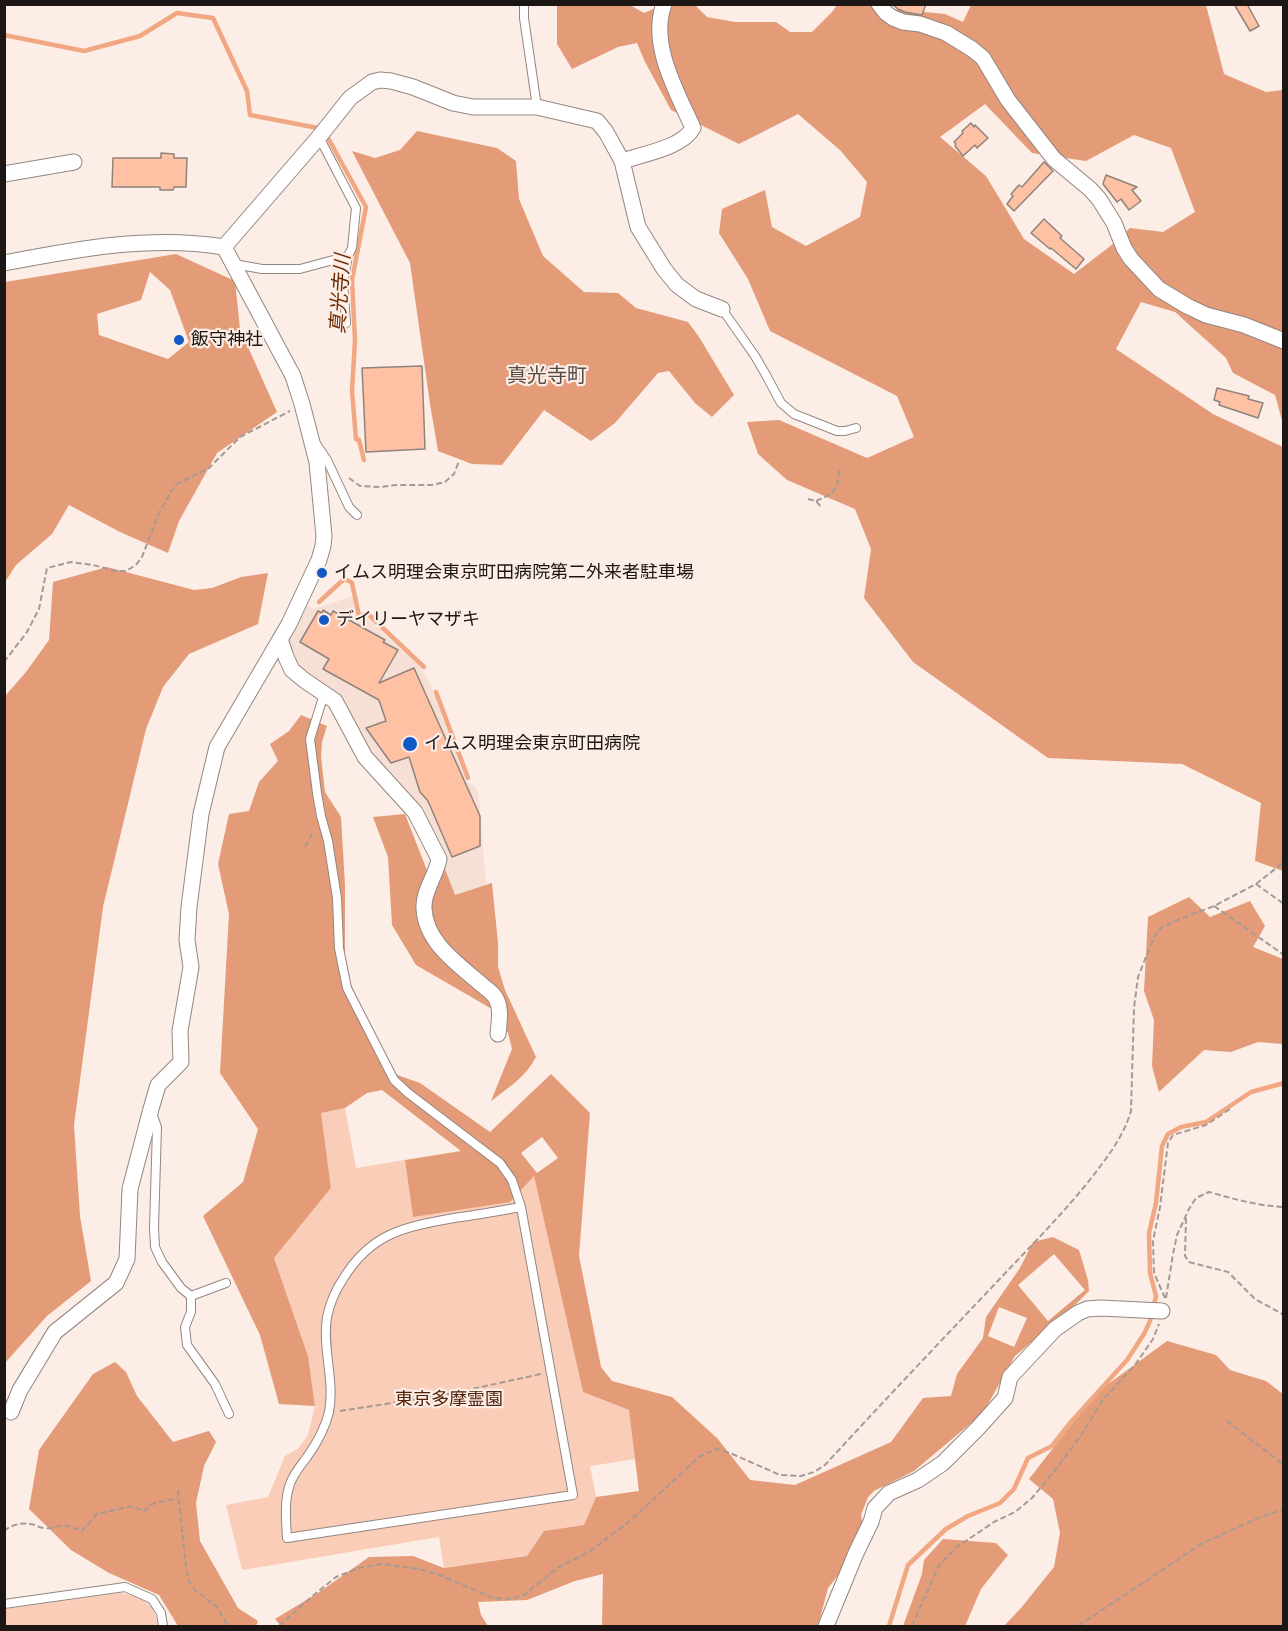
<!DOCTYPE html>
<meta charset="utf-8">
<style>
body{margin:0}
#map{position:relative;width:1288px;height:1631px;overflow:hidden;background:#fcede6;font-family:"Noto Sans",sans-serif}
canvas{display:block}
.frame{position:absolute;inset:0;border:6px solid #1c1714;pointer-events:none}
</style>
<div id="map">
<canvas width="1288" height="1631"></canvas>
<div class="frame"></div>
</div>
<script>
const context = document.querySelector('canvas').getContext('2d');
context.lineJoin = 'round';
function paint(path, color) { context.fillStyle = color; context.fill(path, 'evenodd'); }
function trace(path, color, width, dash) { context.strokeStyle = color; context.lineWidth = width; context.lineCap = dash ? 'butt' : 'round'; context.setLineDash(dash || []); context.stroke(path); }
function drawText(font, color, halo, rows, align = 'center') {
  context.font = font + ' "Noto Sans","Noto Sans JP",sans-serif'; context.lineWidth = 4.5; context.setLineDash([]); context.textBaseline = 'middle'; context.strokeStyle = halo; context.fillStyle = color; for (const [text, x, y, turn = 0] of rows) {
    context.save(); context.translate(x, y); context.rotate((+turn || 0) * Math.PI / 180); context.textAlign = isNaN(turn) ? turn : align; if (halo) context.strokeText(text, 0, 0); context.fillText(text, 0, 0); context.restore();
  }
}
paint(new Path2D(`
 M353 596 357 619 367 618 421 668 431 685 451 735 467 782 476 787 479 796 486 885 455 895 445 869 444 857 420 805 403 789 371 753 339 694 306 674 295 660 289 648 288 638 305 605 314 609Z`), '#f6dfd5');
paint(new Path2D(`
 M345 1108 356 1168 405 1160 413 1217 534 1175 583 1392 629 1410 636 1459 590 1466 596 1497 584 1525 545 1531 527 1556 444 1568 439 1537 242 1570 226 1505 268 1497 285 1456 298 1449 308 1435 315 1406 308 1356 274 1258 331 1188 321 1113Z
 M121 1593C144 1598 154 1602 158 1626H5V1609Z`), '#f9cdb8');
paint(new Path2D(`
 M562 5H630L644 13 663 5H695L707 17 735 22H776L790 32H812L832 12 837 5H883L893 9 945 14 963 22 971 5H1206L1224 74 1266 92 1283 90V424L1275 395 1233 373 1226 358 1175 312 1141 302 1116 349 1213 414 1283 447V871L1255 861 1261 803 1182 764 1048 758 913 662 864 598 871 549 855 509 787 480 758 454 747 422 779 420 867 458 914 437 897 396 770 331 748 279 719 233 722 209 765 190 772 227 806 246 860 217 867 182 840 150 798 114 739 144 671 110 645 62 637 43 618 47 572 69 557 44V6ZM985 104 1032 153 1086 161 1134 135 1171 148 1195 212 1163 232 1130 228 1113 244 1074 274 1024 239 986 176 940 137Z
 M417 131 497 148 516 161 519 199 543 256 584 292 618 293 636 308 688 322 699 337 734 395 712 417 695 403 669 371 658 373 615 423 591 441 544 410 502 465 472 464 438 451 430 404 410 263 352 151 375 158 400 150Z
 M176 254 235 281 240 329 277 412 217 453 179 521 168 553 120 532 69 505 52 534 16 565 5 582V282ZM150 272 170 290 189 342 168 359 99 335 97 314 141 300Z
 M107 567 194 590 212 588 241 577 268 573 258 624 189 654 163 687 146 729 103 907 74 1125 80 1216 91 1281 47 1316 5 1363V696L26 672 49 640 53 582Z
 M301 715 327 726 322 742 321 757 325 792 341 817 345 885V970L372 1034 383 1070 420 1083 490 1132 551 1074 590 1113 579 1256 601 1367 612 1381 672 1397 718 1439 750 1480 795 1485 891 1442 923 1398 951 1396 957 1374 983 1338 986 1317 1020 1268 1033 1242 1053 1237 1079 1250 1088 1280 1089 1291 1073 1307 1015 1356 983 1413 914 1471 874 1491 868 1497 861 1515 863 1527 839 1574 828 1588 818 1626H602L603 1574 575 1581 527 1600 478 1602 481 1615 488 1626H281L275 1619 318 1593 369 1557 413 1556 444 1568 527 1556 544 1531 584 1525 596 1497 639 1491 629 1410 583 1392 534 1176 510 1202 413 1217 405 1160 461 1151 382 1090 367 1093 345 1108 321 1113 331 1188 274 1258 308 1356 315 1406 279 1404 260 1335 203 1216 243 1182 258 1129 220 1073 229 914 218 864 229 814 249 811 259 782 278 761 270 744 289 731ZM542 1137 558 1158 537 1173 521 1153ZM1054 1254 1085 1290 1048 1321 1018 1285ZM999 1307 1027 1318 1014 1347 988 1336Z
 M405 814 428 873 445 869 455 895 492 883 498 943V967L505 990 536 1057C526 1077 509 1087 491 1101L512 1049 508 1033 492 1009 416 965 392 925 388 857 373 817Z
 M1189 897 1210 917 1250 901 1265 926 1253 947 1283 959V1044L1258 1042 1231 1052 1204 1050 1159 1092 1152 1066 1154 1020 1144 991 1148 917Z
 M1167 1341 1216 1355 1230 1370 1266 1381 1283 1394V1626H1004L1021 1608 1054 1567 1060 1533 1053 1499 1029 1479 1096 1393Z
 M115 1362 126 1372 137 1396 173 1442 209 1431 216 1442 204 1466 196 1503 200 1541 238 1608 258 1621 256 1626H178L159 1595 109 1573 71 1550 29 1509 39 1450 93 1374Z
 M943 1539 996 1543 1008 1555 981 1589 965 1626H903L922 1574 924 1560Z`), '#e49b77');
trace(new Path2D(`
 M4 35 84 51 140 36 177 13 213 18 247 91 250 115 318 128
 M328 138 366 207 352 280 355 340 352 391 356 439 359 440 364 460
 M344 579 349 581 352 583 359 616 365 614 369 615 424 667
 M319 602 344 579
 M436 692 468 778
 M889 1626 908 1565 946 1529 968 1516 1000 1503 1014 1489 1028 1458 1052 1446 1070 1423 1127 1360 1144 1334 1150 1321 1156 1296 1150 1273 1149 1233 1156 1203 1162 1146 1168 1134 1181 1127 1206 1122 1251 1092 1284 1083`), '#f2a783', 4.5);
const building = new Path2D(`
 M892 4H926L922 15 905 12 898 9Z
 M1234 4H1247L1259 26 1250 31Z
 M971 123 974 127 975 125 988 138 977 148 975 145 963 156 955 146 956 144 954 142 963 133 962 131Z
 M161 153 174 154V158H187L186 187H174L173 190H160V187H112L113 158H161Z
 M1044 162 1053 171 1014 211 1007 204 1013 196 1011 194 1019 185 1022 187Z
 M1106 175 1137 187 1132 190 1141 201 1129 210 1121 199 1117 202 1103 184Z
 M1044 219 1062 236 1060 238 1084 259 1076 269 1051 248 1050 249 1031 233Z
 M422 366 425 449 366 452 362 368Z
 M1217 388 1249 396 1248 399 1263 403 1258 418 1219 405 1220 402 1214 400Z
 M323 610 331 615 333 611 385 640 383 642 398 650 379 683 414 668 480 816V846L452 857 428 801 420 792 409 757 391 763 366 728 386 721 379 700 323 669 329 659 300 642 318 611 322 613Z`);
paint(building, '#ffc1a4');
trace(building, '#90837d', 1.5);
const service = new Path2D(`
 M524 4V18L537 107
 M319 137 356 208 352 248 348 256 343 282 346 323
 M234 264 262 269H300L348 256
 M722 309 755 356 766 375 781 403 794 414 837 431H845L856 428
 M317 445 327 460 349 507 357 515
 M324 694 310 739 317 793 321 816 328 841 337 898 339 948 347 988 394 1080 408 1093 500 1163 512 1180 521 1207 573 1495 287 1538C286 1521 284 1500 290 1484 294 1473 301 1465 307 1457 317 1443 325 1429 329 1412 335 1380 322 1349 327 1317 330 1303 335 1291 343 1279 371 1233 404 1227 454 1218 476 1215 499 1211 521 1207
 M152 1113 157 1127 154 1228 155 1247 162 1262 181 1288 191 1296
 M191 1296V1312L185 1327 187 1345 215 1384 229 1414
 M191 1296 226 1283
 M4 1604 125 1587 152 1599 161 1613 163 1626`);
const minor = new Path2D(`
 M879 4 886 13 893 18 903 22 920 24 946 33 972 49 983 58 1008 100 1054 159 1090 189 1099 199 1114 223 1124 248 1131 259 1159 289 1187 306 1206 315 1244 325 1284 341
 M622 161C643 154 682 148 693 128 677 92 649 44 664 4
 M4 174 74 162
 M224 247 319 137 350 98 372 82 380 80 391 81 413 87 453 103 473 107H537L597 121 606 132 622 161 638 227 664 269 677 285 696 299 722 309
 M4 263C77 249 150 235 224 247L293 376 302 404 317 462 324 536 323 546 319 560 289 624 217 747 201 814 189 907 187 940 191 967 180 1031 181 1062 158 1085 151 1109 130 1189 127 1259 116 1283 55 1332 20 1390 11 1412
 M280 639 286 657 292 670 304 680 335 701 365 757 415 812 439 859C436 876 423 891 424 908 425 942 458 964 481 984 485 988 492 992 495 997 502 1007 499 1022 498 1034
 M826 1626 856 1553 871 1522 875 1508 889 1493 918 1480 943 1463 978 1428 1005 1398 1010 1377 1055 1329 1078 1313 1087 1309 1100 1308 1162 1311`);
trace(service, '#948680', 10);
trace(minor, '#948680', 17);
trace(new Path2D(`
 M1284 389V390
 M349 478 360 486 380 487 396 485H432L445 482 454 474 459 461
 M808 499 816 501 821 507
 M816 501C833 494 839 490 839 470
 M4 662 27 632 39 609 47 568 71 562 93 565 116 571H126L136 565 142 557 159 513 175 485 209 468 240 437 290 411
 M305 847 313 832
 M1256 884 1284 904
 M1214 906 1284 955
 M1186 1218 1185 1256 1189 1262 1228 1272 1255 1299 1284 1315
 M1165 1298 1154 1273 1153 1241 1160 1207 1168 1143 1173 1135 1206 1125 1230 1109
 M1166 1298 1173 1254 1177 1235 1189 1209 1196 1198 1209 1192C1234 1199 1258 1206 1284 1207
 M340 1411 444 1395 541 1374
 M1227 1421 1284 1465
 M178 1490 186 1567 189 1581 195 1590 217 1607 228 1626
 M4 1531C11 1525 22 1522 31 1524 37 1525 39 1528 45 1528 51 1529 54 1527 59 1526 67 1524 75 1528 82 1531L97 1514 132 1506 144 1511 152 1504 178 1498
 M279 1626 309 1599 336 1577 359 1568 381 1564 419 1569 440 1575 493 1598 511 1599 524 1595 559 1567 589 1552 630 1521 700 1456 717 1449 730 1453 780 1475 801 1476 814 1472 825 1465C881 1404 937 1345 994 1285 1026 1251 1059 1218 1089 1181 1106 1159 1123 1138 1131 1111L1134 1008 1138 977 1154 937 1161 928 1175 921 1214 906 1256 884 1284 862
 M912 1626 939 1565 957 1547 994 1522 1015 1512 1032 1498 1056 1469 1082 1434 1102 1401 1135 1365 1153 1339 1159 1324
 M1078 1626 1201 1544 1256 1519 1284 1509`), '#a59a94', 2, [6, 3]);
trace(service, '#fff', 8);
trace(minor, '#fff', 15);
for (const [x, y, r, color] of [
 [179,340,6,"#115ac5"],
 [322,573,6,"#115ac5"],
 [324,620,6,"#115ac5"],
 [410,744,8,"#115ac5"]
]) { const dot = new Path2D(); dot.arc(x, y, r, 0, 2 * Math.PI); context.fillStyle = color; context.fill(dot); trace(dot, '#fcede6', 2); }
drawText('18px', '#1c1714', '#fcede6', [
 ["飯守神社",191,340],
 ["イムス明理会東京町田病院第二外来者駐車場",334,573],
 ["デイリーヤマザキ",336,620],
 ["イムス明理会東京町田病院",424,744]
], 'left');
drawText('18px', '#512208', '#fcede6', [
 ["東京多摩霊園",449,1400]
]);
drawText('italic 20px', '#6c2b00', '#fcede6', [
 ["真光寺川",341,294,-86]
]);
drawText('20px', '#574b45', '#fcede6', [
 ["真光寺町",547,376]
]);
</script>
